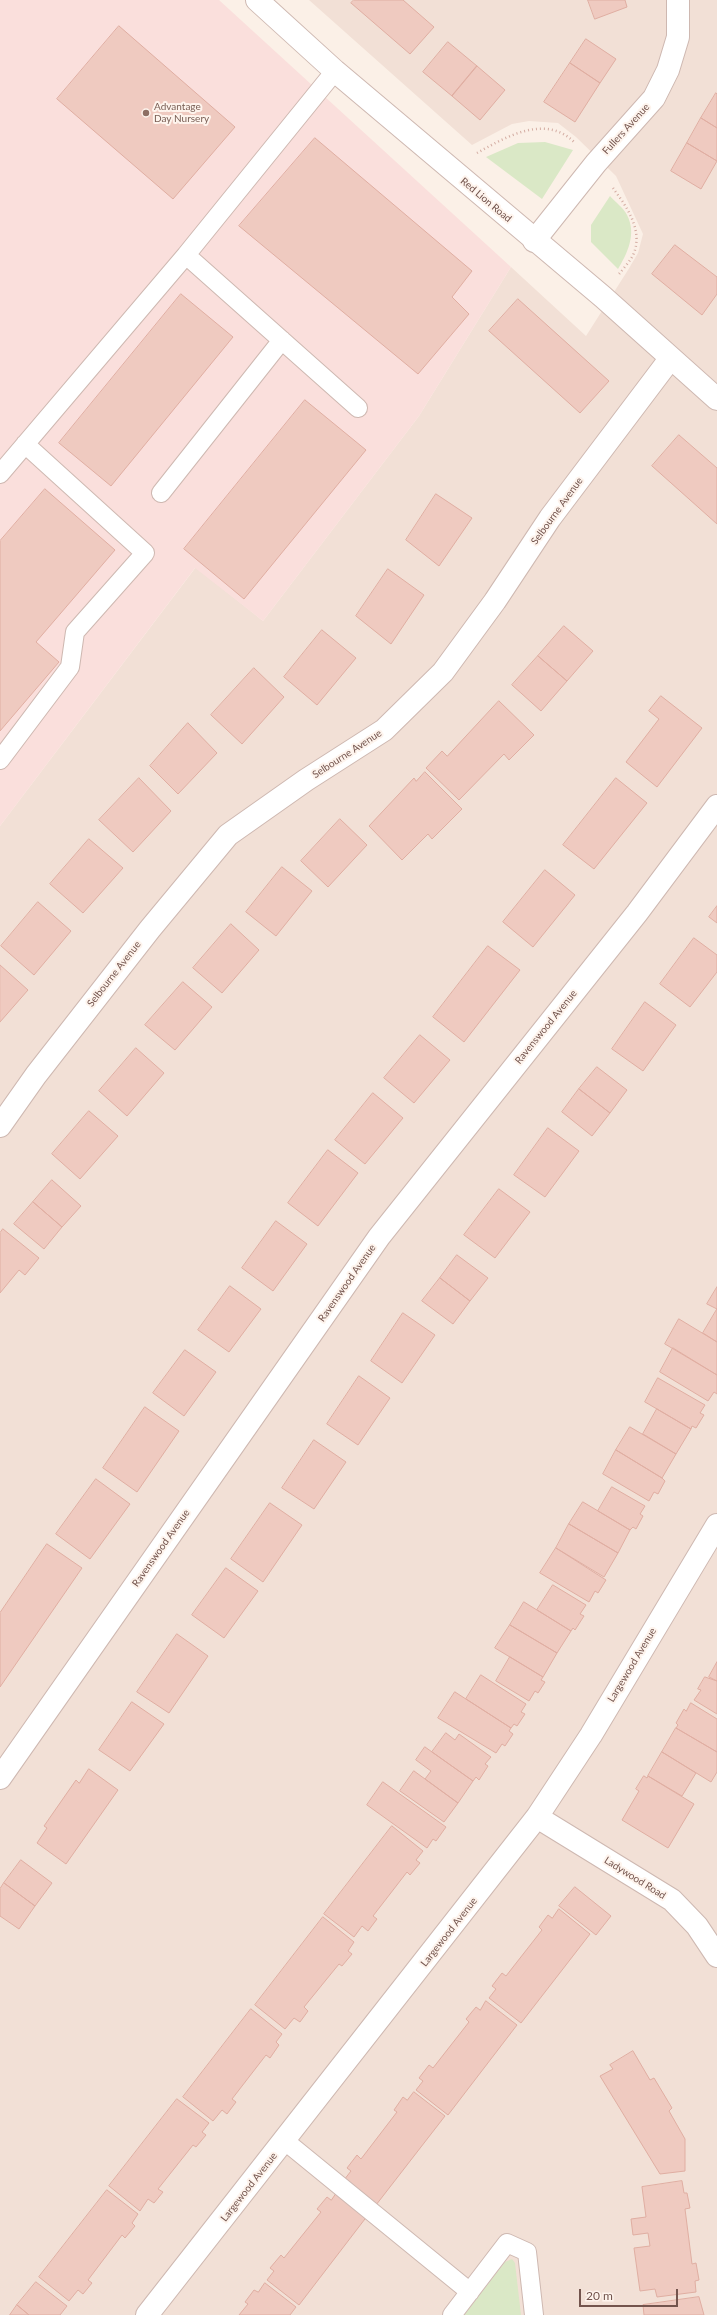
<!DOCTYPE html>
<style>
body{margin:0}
#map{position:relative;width:717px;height:2315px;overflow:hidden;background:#fbf0e7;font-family:Lato,sans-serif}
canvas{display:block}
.scale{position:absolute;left:579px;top:2289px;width:99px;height:18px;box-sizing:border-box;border:2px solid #73544d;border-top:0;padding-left:5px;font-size:12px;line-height:14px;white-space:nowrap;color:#73544d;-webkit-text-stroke:3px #fef4ed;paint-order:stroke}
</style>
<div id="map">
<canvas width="717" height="2315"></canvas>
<div class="scale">20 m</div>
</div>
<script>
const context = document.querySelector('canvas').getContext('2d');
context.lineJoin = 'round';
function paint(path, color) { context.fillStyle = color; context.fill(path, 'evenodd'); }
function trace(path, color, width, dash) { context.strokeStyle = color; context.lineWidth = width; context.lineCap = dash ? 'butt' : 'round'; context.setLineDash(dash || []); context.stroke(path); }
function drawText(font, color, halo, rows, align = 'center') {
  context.font = font + ' Lato,sans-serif'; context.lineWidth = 4; context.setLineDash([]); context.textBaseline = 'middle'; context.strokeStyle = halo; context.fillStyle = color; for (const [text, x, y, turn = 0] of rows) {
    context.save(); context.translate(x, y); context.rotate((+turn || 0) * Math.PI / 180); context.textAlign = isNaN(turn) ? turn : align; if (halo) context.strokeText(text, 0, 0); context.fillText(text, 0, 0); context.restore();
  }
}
paint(new Path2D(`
 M309 0H717V2315H0V826L196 567 263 621 419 416 511 267 586 336 628 270 638 253 643 234 616 176 576 137 558 123 529 121 512 124 472 145Z`), '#f2e0d6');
paint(new Path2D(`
 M0 0H219L511 267 419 416 263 621 195 568 0 826Z`), '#fadfdc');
paint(new Path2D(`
 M545 142 573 150 542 199 486 157 518 143Z
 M610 196C615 202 624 208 627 215 637 234 627 254 618 269L591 242V225Z
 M512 2259 515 2263 521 2315H464L505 2262Z`), '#dae8c6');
const building = new Path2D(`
 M354 0H403L434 27 410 54 351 3Z
 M588 0H625L627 7 595 19Z
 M119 26 235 127 173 199 57 99Z
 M586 39 616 59 600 83 570 63Z
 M448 42 477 66 452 96 423 72Z
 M570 63 600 83 575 122 544 102Z
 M477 66 505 90 480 120 452 96Z
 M716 93 717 94V128L701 118Z
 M701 118 717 128V161L687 143Z
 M315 138 472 271 452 297 469 314 418 374 239 226Z
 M687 143 717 161 701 189 671 171Z
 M675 245 717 277V294L702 315 652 274Z
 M181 294 233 337 111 486 59 443Z
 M518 299 609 381 580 413 489 331Z
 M305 400 366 450 244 599 184 549Z
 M679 435 717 468V524L652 466Z
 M45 489 115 550 36 642 59 662 0 731V541Z
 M436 494 472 518 439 566 406 540Z
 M388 569 424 595 391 644 356 616Z
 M564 626 593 651 567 681 538 656Z
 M322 630 356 658 317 705 284 677Z
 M538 656 567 681 541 711 512 685Z
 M254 668 284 697 242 744 211 715Z
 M661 696 702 728 657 787 626 762 659 719 649 711Z
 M499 701 534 735 509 760 504 754 459 800 426 768 442 751 447 756Z
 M188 723 217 753 178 794 150 766Z
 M425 772 462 809 432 839 428 834 402 860 369 826 414 778 416 781Z
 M139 778 171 811 133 852 99 820Z
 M616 778 647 803 594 869 563 845Z
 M340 819 367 845 328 887 301 861Z
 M89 839 123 868 83 913 50 884Z
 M282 867 312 891 276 936 246 912Z
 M545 870 575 895 533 947 503 922Z
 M38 902 71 931 34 975 1 946Z
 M717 906V923L709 917Z
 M231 924 259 950 222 993 193 968Z
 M694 938 717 955V972L690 1007 660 984Z
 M488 946 520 970 464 1042 433 1017Z
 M0 965 28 990 0 1022Z
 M183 982 212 1007 175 1050 145 1025Z
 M645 1002 676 1025 643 1071 612 1049Z
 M420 1035 450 1060 414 1103 384 1078Z
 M136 1048 164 1073 127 1116 99 1091Z
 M597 1067 627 1090 610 1113 579 1089Z
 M579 1089 610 1113 592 1136 562 1112Z
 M373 1093 403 1118 365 1164 335 1140Z
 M89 1111 118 1136 80 1179 52 1154Z
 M548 1128 579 1151 545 1197 514 1175Z
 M328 1150 358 1173 318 1226 288 1203Z
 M52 1180 81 1206 62 1227 33 1202Z
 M499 1189 530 1212 495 1258 464 1235Z
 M33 1202 62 1227 44 1249 14 1224Z
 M276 1221 307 1244 273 1291 242 1268Z
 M3 1229 39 1258 25 1275 19 1270 0 1293V1233Z
 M457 1255 488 1278 470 1301 440 1278Z
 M440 1278 470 1301 453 1324 422 1301Z
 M230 1286 261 1309 229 1352 198 1330Z
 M717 1287V1309L707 1304Z
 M717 1309V1342L703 1333Z
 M403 1313 435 1335 402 1383 371 1361Z
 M679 1319 717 1342V1375L665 1344Z
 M673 1348 717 1375V1394L714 1392 708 1401 660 1372Z
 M185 1350 216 1372 184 1416 153 1393Z
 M359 1376 390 1398 358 1445 327 1424Z
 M658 1378 705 1405 700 1413 704 1415 696 1428 692 1426 691 1429 645 1402Z
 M145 1407 179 1431 137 1492 103 1468Z
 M657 1409 691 1429 676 1454 643 1434Z
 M630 1427 676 1454 662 1478 616 1450Z
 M314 1440 346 1462 314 1509 282 1488Z
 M616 1450 662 1478 665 1481 658 1494 654 1492 649 1501 603 1474Z
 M96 1479 130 1504 90 1559 56 1534Z
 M612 1487 645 1506 640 1514 643 1516 636 1529 633 1527 630 1530 598 1511Z
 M583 1502 630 1530 618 1553 569 1524Z
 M270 1503 302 1525 263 1582 231 1559Z
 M569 1524 618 1553 604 1577 556 1548Z
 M47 1544 82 1568 0 1687V1613Z
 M556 1548 606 1580 598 1593 595 1591 589 1602 540 1573Z
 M226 1568 258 1591 224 1638 192 1615Z
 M553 1585 586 1605 580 1614 584 1616 575 1630 573 1628 571 1631 537 1610Z
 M524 1602 571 1631 557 1653 510 1625Z
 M510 1625 557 1653 543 1677 495 1648Z
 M177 1634 208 1656 169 1713 137 1692Z
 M510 1657 543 1677 541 1680 545 1682 538 1693 535 1691 529 1701 496 1681Z
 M717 1662V1681L709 1677Z
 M481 1675 526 1704 521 1712 525 1714 517 1726 514 1724 511 1728 466 1699Z
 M705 1677 717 1681V1714L694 1700 701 1690 698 1689Z
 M455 1692 511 1728 509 1731 513 1734 505 1746 502 1744 496 1753 438 1718Z
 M132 1702 164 1724 130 1771 99 1750Z
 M691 1703 717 1719V1752L676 1728 678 1725 676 1723 684 1709 686 1711Z
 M676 1728 717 1752V1772L711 1782 662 1752Z
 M446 1733 455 1740 459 1734 491 1757 485 1764 488 1766 479 1780 476 1777 473 1781 432 1752Z
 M425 1747 473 1781 458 1803 425 1779 431 1771 416 1760Z
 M662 1752 696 1773 682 1796 648 1776Z
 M89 1769 118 1790 66 1864 37 1843 47 1828 44 1826 76 1780 79 1783Z
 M414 1771 458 1803 444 1822 400 1791Z
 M644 1776 647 1778 648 1776 694 1804 668 1848 622 1820 639 1791 636 1789Z
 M383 1782 446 1827 436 1841 433 1839 427 1848 367 1805Z
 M392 1826 423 1851 416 1860 420 1863 410 1875 407 1872 373 1916 377 1919 368 1931 362 1926 354 1937 324 1914Z
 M21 1860 52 1883 35 1906 4 1883Z
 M4 1883 35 1906 19 1929 0 1916V1889Z
 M575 1887 611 1916 596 1935 559 1906Z
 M559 1909 590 1934 521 2023 489 1998 496 1989 492 1986 502 1973 506 1976 542 1930 539 1927 548 1915 552 1918Z
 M323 1917 354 1942 348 1951 352 1954 342 1966 339 1964 304 2007 308 2011 300 2022 294 2018 285 2029 255 2005Z
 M486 2001 517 2025 448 2115 416 2090 423 2081 419 2078 429 2065 433 2068 469 2022 466 2019 476 2007 480 2010Z
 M251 2009 282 2034 276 2042 279 2045 270 2058 266 2055 232 2099 236 2102 227 2114 222 2110 213 2121 183 2097Z
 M633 2051 650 2080 654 2078 672 2108 669 2111 685 2139V2171L660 2174 600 2076 613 2069 610 2065Z
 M414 2092 445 2116 376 2205 344 2180 351 2171 347 2168 357 2155 361 2159 397 2112 394 2110 403 2097 407 2100Z
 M177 2099 209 2123 202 2132 206 2135 196 2147 193 2145 158 2189 163 2192 154 2203 148 2199 140 2211 109 2186Z
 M682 2181 684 2193H687L690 2208 685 2209 692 2264 696 2263 699 2280 695 2281 696 2292 657 2297 655 2289 640 2291 634 2248 650 2246 648 2233 633 2235 631 2219 646 2217 642 2187Z
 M107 2190 138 2214 132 2223 135 2226 125 2238 122 2235 88 2280 92 2283 83 2294 78 2290 69 2301 39 2277Z
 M338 2191 368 2215 299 2305 267 2280 274 2271 270 2268 281 2255 284 2258 321 2212 317 2209 327 2197 331 2200Z
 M36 2282 67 2306 60 2315H29L17 2305Z
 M265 2283 296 2307 290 2315H239L248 2304 245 2302 254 2290 258 2292Z
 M699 2297 704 2315H644L643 2305Z
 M17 2305 29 2315H10Z`);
paint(building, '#efcac0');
trace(building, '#e0aea2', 1);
const service = new Path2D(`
 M186 255 358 408
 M0 474 186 255 335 71
 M161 493 282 340
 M0 760 70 667 75 632 145 553 25 444
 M285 2141 470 2292
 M452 2315 507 2243 527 2252 534 2315`);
const minor = new Path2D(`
 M534 241 596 163 654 98 668 70 678 37V0
 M0 1126 36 1075 150 929 228 835 306 780 384 730 443 672 495 601 550 518 670 359
 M0 1778 379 1237 637 913 717 806
 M537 1817 672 1900 697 1926 717 1956
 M147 2315 537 1817 591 1735 717 1525`);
const tertiary = new Path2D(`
 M257 0 335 71 603 297 717 399`);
trace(service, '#ceb8b1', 20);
trace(minor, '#ceb8b1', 24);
trace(tertiary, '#ceb8b1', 24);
trace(new Path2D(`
 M477 153C506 137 546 113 575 143
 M613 188C626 206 643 229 634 253 631 260 624 268 619 274`), '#d4ada3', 2.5, [1, 3]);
trace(service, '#fff', 18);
trace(minor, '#fff', 22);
trace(tertiary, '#fff', 22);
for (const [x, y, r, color] of [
 [146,113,4,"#8d6e63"]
]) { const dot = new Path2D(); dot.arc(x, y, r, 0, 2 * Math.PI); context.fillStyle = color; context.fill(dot); trace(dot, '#fef4ed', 1.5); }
drawText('10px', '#785e54', '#fef4ed', [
 ["Advantage",154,107],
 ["Day Nursery",154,119]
], 'left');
drawText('10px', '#73544d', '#fef4ed', [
 ["Fullers Avenue",626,129,-48],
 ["Red Lion Road",486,200,40],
 ["Selbourne Avenue",557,511,-54],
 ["Selbourne Avenue",347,754,-33],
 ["Selbourne Avenue",114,974,-52],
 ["Ravenswood Avenue",546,1027,-51],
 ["Ravenswood Avenue",347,1283,-55],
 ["Ravenswood Avenue",161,1548,-55],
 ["Largewood Avenue",632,1665,-59],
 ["Ladywood Road",635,1878,32],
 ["Largewood Avenue",449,1932,-52],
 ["Largewood Avenue",249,2187,-52]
]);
</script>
